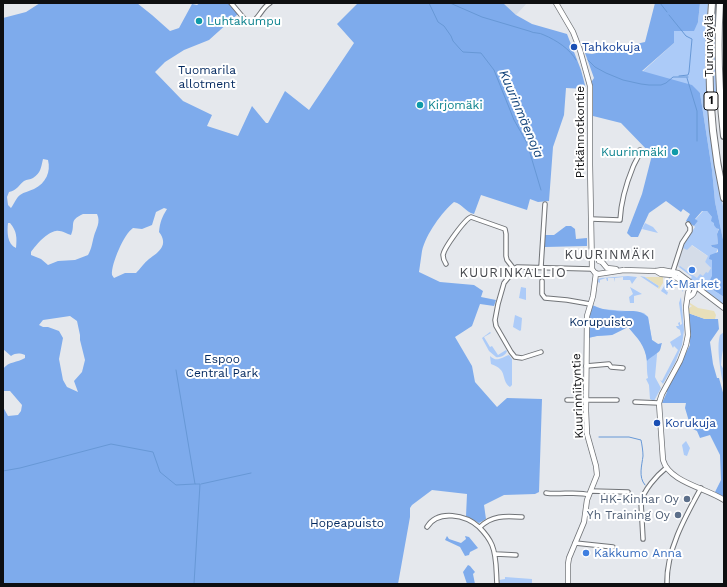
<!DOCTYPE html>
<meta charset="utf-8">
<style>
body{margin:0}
#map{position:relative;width:727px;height:587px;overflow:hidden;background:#e5e8ed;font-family:"Work Sans",sans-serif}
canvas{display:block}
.frame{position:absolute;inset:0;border:4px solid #0e0f11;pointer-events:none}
</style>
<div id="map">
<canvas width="727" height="587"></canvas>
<div class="frame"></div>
</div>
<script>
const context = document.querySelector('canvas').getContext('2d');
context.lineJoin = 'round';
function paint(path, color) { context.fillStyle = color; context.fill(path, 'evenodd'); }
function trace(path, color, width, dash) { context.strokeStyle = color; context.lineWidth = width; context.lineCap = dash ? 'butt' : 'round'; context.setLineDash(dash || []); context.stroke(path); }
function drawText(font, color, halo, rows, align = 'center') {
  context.font = font + ' "Work Sans",sans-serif'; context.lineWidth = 4; context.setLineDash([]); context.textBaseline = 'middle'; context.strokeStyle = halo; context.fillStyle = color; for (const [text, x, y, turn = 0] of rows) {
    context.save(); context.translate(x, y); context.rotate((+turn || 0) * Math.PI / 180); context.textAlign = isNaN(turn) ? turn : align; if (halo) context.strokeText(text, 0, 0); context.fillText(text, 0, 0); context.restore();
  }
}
paint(new Path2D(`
 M503 3H527L516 15Z
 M691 245 709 257 705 262 711 268 707 286 677 266 681 247Z`), '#d4dce8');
paint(new Path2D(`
 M700 3H708L705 60 708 107 712 143 724 212V244L715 202 712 170 700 93 642 72 674 43V31L698 22Z
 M715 3H718L715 63 717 104H715L713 81Z
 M703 211H707L712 217 716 228H719L717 234 718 244 711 245 712 247 718 249 712 260 713 290 724 297V305L690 279 692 277 679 267 680 266 697 278 700 274 703 276 706 272 708 273 711 268 705 262 708 256 692 245 687 250 681 247 695 227 694 226 698 221 695 220Z
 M645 223 653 227 658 233 642 229Z
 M628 276 637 277 632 284 630 280H623V277L615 278V282L614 278H608V281H607L606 278 600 280V283L598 282V279L601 278Z
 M640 276 645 277 659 286 658 288Z
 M669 278 684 287 683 291 682 292 683 288 671 281 666 291 668 292 667 295 661 291Z
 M521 287 526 288V300L519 298Z
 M630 287 642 294 634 296V303H630L629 297 633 294Z
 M681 297 684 330 682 345 675 363 663 384 660 380 662 381 678 350 674 346 673 348 670 342 681 335 680 330 677 328 676 326H679L678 323 680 322V325L682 324 679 303Z
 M592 305 602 309 638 312 644 313 648 317 652 340 658 344 655 377 661 388 654 401 650 399 649 385 646 379 648 378C646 369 648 359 645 351 643 342 634 334 628 327L612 335 597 336 588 338Z
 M515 315 522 318 521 330 520 331 513 327Z
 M490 332 491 333 484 337 490 347 492 346 498 355 506 350 507 351C506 355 500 358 496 357L489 351 482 338Z
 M724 332V345L722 355 721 365 724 370V387C721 375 716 347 720 335Z
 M509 355 512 359V385L510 387C500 380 509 370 491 364L490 356C497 363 502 357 509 355Z
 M686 441 690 448 687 456 684 455 682 445Z
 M505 577 532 579V584H500L499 580 505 579Z`), '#accbf8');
paint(new Path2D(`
 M40 3H137L152 15 170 31 179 28 192 4 197 5 200 3H229L238 14 209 40 184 50 165 62 155 72 183 101 212 115 207 126 238 136 252 106 266 123H268L285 91 309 110 354 43 337 24 358 3H503L516 15 532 24 567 34 581 70 586 89 566 88 564 115 553 147 549 201 538 202 530 199 527 210 481 195 474 214C465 212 463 204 454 202 442 212 426 234 422 251 421 258 420 265 419 272L440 282 474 285 483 291 481 297 496 300 494 306 480 304 472 326 455 337 472 366 475 382 497 407 507 398 542 399 539 492 535 494 504 495 484 505 486 519 479 523 466 516 467 494 432 490 412 505 410 508V517L398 584H3V407L8 416 18 415 21 411 22 405 10 391H3V369C9 361 17 363 25 358V355C19 353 16 353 11 356L3 349V18L26 12ZM43 159 48 160C51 172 46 183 34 189 30 191 24 192 20 195 16 198 14 204 11 208L8 205 7 197 9 192C17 190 18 186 24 181 27 179 30 180 33 178 41 173 41 167 43 159ZM164 208 167 209C162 217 160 222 159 232 169 245 159 252 149 259 144 263 140 269 136 273H125L114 278 112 275C111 264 124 234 133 228L142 229 152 225 156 212ZM83 214H97C101 222 96 229 94 236 92 243 92 248 88 255L75 260 58 261 48 265 41 259 31 255V252C36 245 47 232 56 231 61 230 67 234 71 235 76 224 68 221 83 214ZM8 223H10C17 231 17 238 16 248 7 244 7 232 8 223ZM70 316 77 321 80 335V340L85 360 82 372 74 381 78 392 67 387 63 380 59 359 63 338 59 331 48 327H43L39 325 43 320Z
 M655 3H700L698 22 694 31H674V43L642 71 692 85 700 93 712 170 715 202 724 244V297L707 286 712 276V260L709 259 710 255 718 252V249L712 247 711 245 718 244 717 234 719 229 716 228 714 225V223L711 221 712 217 707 211H702L695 219 698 221 694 226 686 221 690 214 683 209 681 212 666 201 649 213 638 237H631L627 233 642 194 652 155 621 123 593 116 592 81 594 78 585 53 592 54 645 42Z
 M566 226H571L575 229 576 239 587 238V246L545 247V235H554Z
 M592 305C600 309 608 310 617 311 629 312 638 308 648 317L652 340 658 344 662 343C661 345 661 348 660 350 660 352 649 358 647 361 645 345 638 339 628 327L612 335 597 336 588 338V322Z
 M688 313 705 319H718L719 329 710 342 713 364 717 378H719L724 396V497L715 492 721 480 720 455 710 435 700 438 697 431 691 428 685 408 686 403H662L667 392 666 391 690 345Z
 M447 536 449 539 461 543 466 539 465 536 469 537 478 548 470 552 469 555 465 556 460 547 445 540Z
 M468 565 470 566 475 572 473 574 475 584H467L463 572Z`), '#7eabec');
paint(new Path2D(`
 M645 277H663V283L659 289 658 288 659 286Z
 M690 303 698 308 714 311 716 315 715 319H705L688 313 689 308 692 306 690 305Z`), '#e8dfb9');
trace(new Path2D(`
 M429 3 438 22 444 26 451 36 453 41 460 49 463 52 481 53 494 70 514 120 527 143 541 190
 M450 3 482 17 529 31C535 34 539 32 544 35 556 40 570 49 576 60
 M660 3 667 12
 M669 15 686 36 692 39 689 72 688 75 679 76
 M588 60 595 67 606 73 623 80 641 84 649 85H661L666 83 673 77H688
 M687 78 697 111V141
 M176 370 195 484H200L194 584
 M599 437H629L641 440C642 445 643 451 643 456 642 465 638 477 645 485
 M3 471 20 468 111 444 153 452 160 472 176 485 195 484
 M201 484 251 473`), '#6798d6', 1);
const street = new Path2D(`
 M231 3 247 22 250 23C259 20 261 8 270 3
 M591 219 620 220C621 201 626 184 633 167 635 161 640 156 640 150
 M446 264C444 261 443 258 443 255 444 248 465 219 471 217L505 229 506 234V256L507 260 514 269
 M541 267 545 204
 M672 274 682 243 690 231V227L688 224
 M542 281V294L545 298 567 300 590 304
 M541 352 522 358 515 357 511 352 496 326 495 320 498 304 504 283 517 267 592 269
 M586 366 609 364 611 367 623 368
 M567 400H617
 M635 402 659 403
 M591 491 628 492
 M546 493C558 495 580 491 589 495
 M427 527C438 509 466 515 479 527 484 532 489 538 492 545 497 557 496 571 497 584
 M480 527C492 515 505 516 522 517
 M643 539 641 502C644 490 656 476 666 468
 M575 543 613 547
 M496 554 516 555
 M667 584C666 551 685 517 701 488`);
const secondary = new Path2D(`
 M556 3 573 32 580 50 590 86V165L592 269 595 273 598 274 624 270
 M599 261 602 262 607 268 616 269
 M623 270 656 271 662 270 678 273 724 308
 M656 271 661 274 672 275 692 287
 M690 287 688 293 686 307 688 335 686 345 680 361 662 394 659 403 663 460C669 482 706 488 724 500
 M688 298C693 295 695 293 695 287
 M568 584V564L569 558 584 522 587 500 597 475 596 466 587 434 586 411 587 316 593 296 596 273`);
const highway = new Path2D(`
 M712 3C706 68 710 134 724 198
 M720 3C717 47 719 92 724 136`);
trace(street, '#717478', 5.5);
trace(secondary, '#717478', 6);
trace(highway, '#717478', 8);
trace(street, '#fff', 3.5);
trace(secondary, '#fff', 4.5);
trace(highway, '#fff', 6);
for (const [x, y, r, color] of [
 [199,21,4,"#0f9aa8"],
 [574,47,4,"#1a4fb4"],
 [420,105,4,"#0f9aa8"],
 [675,152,4,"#0f9aa8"],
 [692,270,4,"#3f7fe0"],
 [657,423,4,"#1a4fb4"],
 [687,499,4,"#5c6f8a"],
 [678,515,4,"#5c6f8a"],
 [586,553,4,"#3f7fe0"]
]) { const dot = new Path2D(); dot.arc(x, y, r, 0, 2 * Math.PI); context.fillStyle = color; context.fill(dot); trace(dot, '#fff', 1.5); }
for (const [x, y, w] of [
 [711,101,14]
]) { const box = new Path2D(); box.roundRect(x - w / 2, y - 9, w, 18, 3); context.fillStyle = '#fff'; context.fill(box); trace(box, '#0e0f11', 1); }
drawText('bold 11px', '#0e0f11', null, [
 ["1",711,101]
]);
drawText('12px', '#0d838f', '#fff', [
 ["Luhtakumpu",207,21],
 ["Kirjomäki",428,105],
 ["Kuurinmäki",667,152,"right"]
], 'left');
drawText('12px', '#0e0f11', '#fff', [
 ["Turunväylä",709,46,-90],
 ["Pitkännotkontie",580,132,-90],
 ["Kuurinniityntie",578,396,-92]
]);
drawText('12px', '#164399', '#fff', [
 ["Tahkokuja",582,47],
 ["Korukuja",665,423]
], 'left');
drawText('12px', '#00275e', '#fff', [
 ["Tuomarila",207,70],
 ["allotment",207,84],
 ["Korupuisto",601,322],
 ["Espoo",222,359],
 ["Central Park",222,373],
 ["Hopeapuisto",347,523]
]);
drawText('12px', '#366cbe', '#fff', [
 ["K-Market",692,284],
 ["Kakkumo Anna",594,553,"left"]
]);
drawText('12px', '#4e5e75', '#fff', [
 ["HK-Kinhar Oy",679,499],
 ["Yh Training Oy",670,515]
], 'right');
drawText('italic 13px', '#0f4179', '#fff', [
 ["Kuurinmäenoja",521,114,67]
]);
context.letterSpacing = '1px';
drawText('13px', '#47494e', '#fff', [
 ["KUURINMÄKI",610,255],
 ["KUURINKALLIO",513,273]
]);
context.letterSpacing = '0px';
</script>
